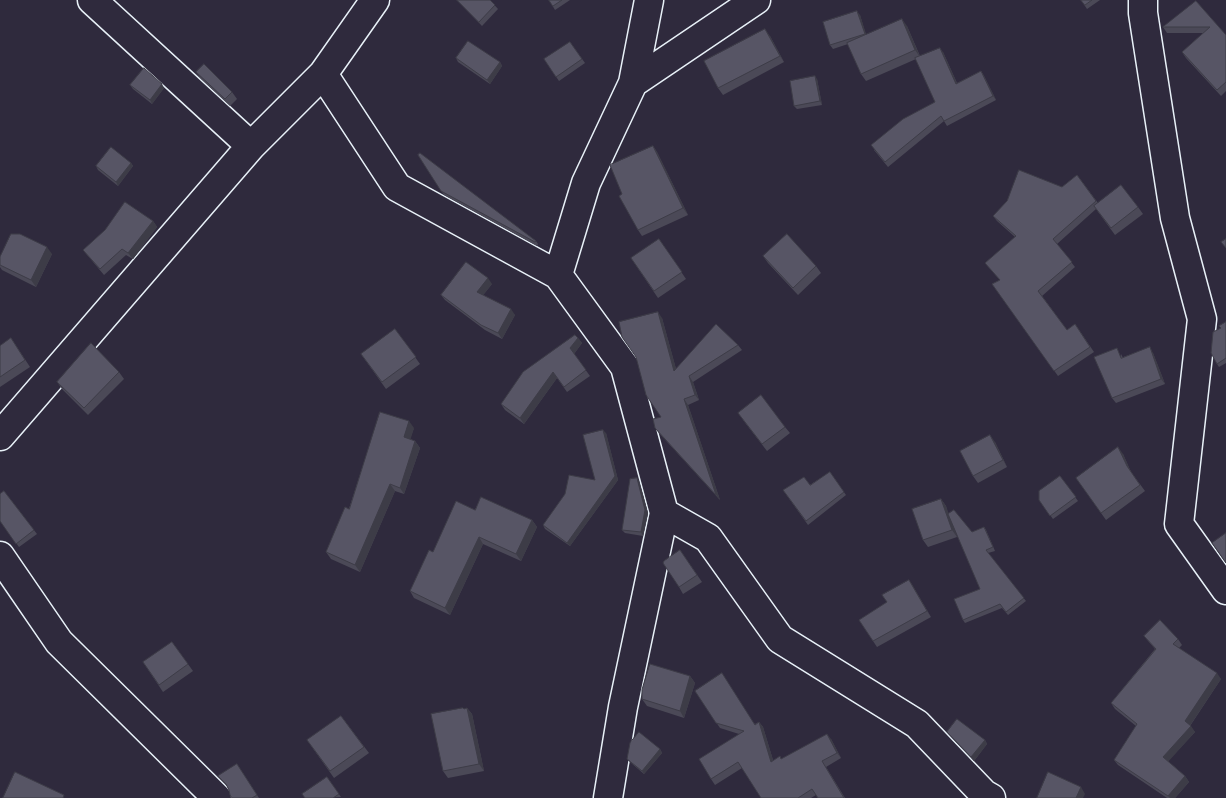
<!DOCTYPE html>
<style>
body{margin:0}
canvas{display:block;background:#2f2a3d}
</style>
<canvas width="1226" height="798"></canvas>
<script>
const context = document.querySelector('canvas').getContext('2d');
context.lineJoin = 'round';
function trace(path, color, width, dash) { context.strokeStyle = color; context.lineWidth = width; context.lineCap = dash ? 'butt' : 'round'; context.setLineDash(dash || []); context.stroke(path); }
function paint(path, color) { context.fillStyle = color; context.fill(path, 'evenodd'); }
const minor = new Path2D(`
 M92 0 251 146
 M1143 0V13L1175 218 1202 319 1179 524 1226 590
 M323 74 397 187 558 275 625 367 664 513 708 538 780 639 917 724 984 794 991 798
 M633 83 756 0
 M558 275 586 183 633 83 649 0
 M0 436 251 146 323 74 375 0
 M0 556 59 642 217 798
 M608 798 623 707 664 513`);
trace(minor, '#e8f1f8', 31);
trace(minor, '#2f2a3d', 28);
paint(new Path2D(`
 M457 0H490L498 9 482 26Z
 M549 0H570L555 10Z
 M1081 0H1100L1087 9Z
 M1196 1 1226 35V91L1221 96 1186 58 1182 52 1203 33H1167L1163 27Z
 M860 15 866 35 907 26 920 56 943 52 957 83 981 71 984 76 996 100 947 126 944 121 888 167 874 150 935 102 916 59 866 81 861 74 848 44 833 49 830 45Z
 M770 36 784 62 723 95 718 88Z
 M570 42 585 63 559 81 544 59Z
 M456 58 500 62 502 66 490 84 458 62Z
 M196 72 232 92 237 99 230 106 201 79Z
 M817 79 822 105 797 109 794 106Z
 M130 85 164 88 152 104 133 89Z
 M653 146 657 152 688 215 642 236 638 230 622 194Z
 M418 155 536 241 538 244 537 246 444 195Z
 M131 163 133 166 118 186 98 170 96 166Z
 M1077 175 1098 203 1138 207 1143 214 1115 235 1096 209 1057 244 1075 267 1042 296 1067 330 1075 324 1094 352 1058 376 992 284 1000 280 985 263 1015 237 997 221 993 216 1062 187Z
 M153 221 157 227 133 259 126 255 104 275 83 250Z
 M659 239 686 279 658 298 631 258Z
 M52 254 36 287 2 270 0 267V257Z
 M763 256 816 266 821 273 798 295 768 263Z
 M492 284 483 295 515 315 502 339 485 330 445 300 441 295Z
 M662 318 676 369 738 345 742 350 693 382 699 400 688 405 720 500 659 433 655 428 661 417Z
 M1226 322V363L1219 367 1217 364 1221 328Z
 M395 329 420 364 386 389 361 354Z
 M11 338 30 367 0 387V346Z
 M578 338 582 343 574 354 590 376 567 392 557 378 524 424 505 410 501 404Z
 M1153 353 1165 384 1116 403 1112 398 1121 354 1123 358Z
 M119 372 124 379 88 415 62 389 57 382Z
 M743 420 785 427 790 433 767 451Z
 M414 428 410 439 415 441 420 448 404 494 395 491 360 572 331 559 326 552 349 509Z
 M606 433 618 480 570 546 545 529 543 525 595 480Z
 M995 442 1007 467 978 483 973 476Z
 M1123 454 1131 472 1145 491 1106 520 1076 478Z
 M830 472 846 495 808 525 783 490 810 485Z
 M1060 476 1078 501 1053 519 1039 500Z
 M639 481 648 513 643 536 625 533 622 530Z
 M4 491 37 534 19 547 0 521Z
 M941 499 946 506 948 514 972 532 984 527 986 530 995 551 988 553 1026 601 1008 615 1002 608 965 623 963 620 980 589 949 514 957 537 928 547 923 540Z
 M475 510 532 520 537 527 521 561 483 544 450 615 414 598 410 591Z
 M680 550 702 582 683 594 679 587Z
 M909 580 931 617 877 647 859 620 887 602Z
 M1144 636 1178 639 1182 645 1179 648 1221 679 1190 726 1195 732 1168 761 1185 776 1189 782 1175 798H1167L1118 765 1114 760 1136 726 1115 709 1111 703 1155 649Z
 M172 642 193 671 163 692 143 662Z
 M690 676 695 683 684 718 647 706 642 699Z
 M695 691 755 724 759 722 763 727 773 760 781 759 831 739 841 758 826 767 845 798H818L816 795 811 798H761L742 768 715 785 711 779 739 734 720 728Z
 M467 708 472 714 484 771 448 778 443 771Z
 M341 716 369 753 334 778 307 740Z
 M947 732 985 740 987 744 974 761Z
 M660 749 662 753 644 774 630 762 627 759Z
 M237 764 259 798H232L229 790 227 786 218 776Z
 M327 777 341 797 305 798Z`), '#4b4957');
paint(new Path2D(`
 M857 11 860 15 867 37 865 34Z
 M902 19 907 26 920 57 915 50Z
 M765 29 770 36 784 62 780 56Z
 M940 48 943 52 959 88 956 84Z
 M500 62 502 66 490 84 487 80Z
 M981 71 984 76 996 100 993 96Z
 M815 76 817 79 822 105 820 101Z
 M162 84 164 88 152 104 150 100Z
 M653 146 657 152 688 215 683 208Z
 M131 163 133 166 118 186 116 182Z
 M153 221 157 227 133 259 128 253Z
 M47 247 52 254 36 287 31 280Z
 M488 278 492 284 481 298 477 292Z
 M511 309 515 315 502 339 498 333Z
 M658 312 662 318 678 376 674 371Z
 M578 338 582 343 574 354 570 348Z
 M1150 347 1153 353 1165 384 1161 379Z
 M553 372 557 378 524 424 520 418Z
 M689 376 693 382 699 400 695 395Z
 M684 399 688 405 720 500 716 495Z
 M409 421 414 428 409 444 404 437Z
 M603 430 606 433 618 480 570 546 567 543 615 476Z
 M990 435 995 442 1007 467 1003 460Z
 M415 441 420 448 404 494 400 488Z
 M1118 447 1123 454 1131 472 1127 466Z
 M637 478 639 481 648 513 643 536 641 532Z
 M390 484 395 491 360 572 355 565Z
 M941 499 946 506 957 537 952 530Z
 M532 520 537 527 521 561 516 554Z
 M479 537 483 544 450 615 445 608Z
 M909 580 913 586 931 617 927 611Z
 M1217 673 1221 679 1189 727 1185 721Z
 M690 676 695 683 684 718 680 711Z
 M467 708 472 714 484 771 479 764Z
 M759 722 763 727 775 767 771 762Z
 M1191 726 1195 732 1167 763 1163 757Z
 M827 734 831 739 841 758 837 753Z
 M985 740 987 744 974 761 971 757Z
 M660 749 662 753 644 774 642 771Z
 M1185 776 1189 782 1175 798H1170L1168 796Z
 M1081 787 1085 794 1083 798H1076Z`), '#3d3c47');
const building = new Path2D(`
 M457 0H490L495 5 479 22Z
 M549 0H562L553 6Z
 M1081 0H1092L1085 5Z
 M1196 1 1226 35V82L1217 90 1182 52 1210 27H1163Z
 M857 11 865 34 830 45 823 22Z
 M902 19 915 50 861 74 847 43Z
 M765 29 780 56 718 88 704 61Z
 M468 41 500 62 487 80 456 58Z
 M570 42 582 59 556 77 544 59Z
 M940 48 956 84 981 71 993 96 944 121 941 116 885 162 871 145 903 119 935 102 915 58Z
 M204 64 232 92 225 99 196 72Z
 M144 68 162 84 150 100 130 85Z
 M815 76 820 101 794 106 790 81Z
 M653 146 683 208 638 230 619 196 622 194 610 165Z
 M111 147 131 163 116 182 96 166Z
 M420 153 536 241 535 242 441 191 418 155Z
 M1019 170 1062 187 1077 175 1096 201 1053 239 1072 262 1038 291 1067 330 1075 324 1090 347 1054 371 992 284 1000 280 985 263 1016 236 993 216 1007 201Z
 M1121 185 1138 207 1111 228 1094 206Z
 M125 202 153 221 128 253 122 249 100 269 83 250 105 230Z
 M11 234H20L47 247 31 280 0 265V257Z
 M787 234 816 266 793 288 763 256Z
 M659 239 682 272 654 291 631 258Z
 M1226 239V248L1221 242Z
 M466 262 488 278 477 292 511 309 498 333 481 325 441 295Z
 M658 312 674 371 716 324 738 345 689 376 695 395 684 399 716 495 655 428 653 419 661 417 646 395 636 357 622 337 619 322Z
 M1226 322V358L1217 364 1211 353 1213 332 1221 328 1219 326Z
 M395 329 416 357 382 382 361 354Z
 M575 335 578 338 570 348 586 370 564 387 553 372 520 418 501 404 523 372Z
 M11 338 25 360 0 377V346Z
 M91 343 119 372 84 408 57 382Z
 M1150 347 1161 379 1112 398 1094 357 1117 348 1121 358Z
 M761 395 785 427 762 444 738 413Z
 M380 412 409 421 404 437 415 441 400 488 390 484 355 565 326 552 345 507 349 509Z
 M603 430 615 476 567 543 543 525 565 494 569 475 595 480 583 435Z
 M990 435 1003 460 973 476 960 451Z
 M1118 447 1127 466 1140 485 1101 513 1076 478Z
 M830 472 844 492 806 521 783 490 804 477 810 485Z
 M1060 476 1076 497 1050 516 1039 500V491Z
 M637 478 645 510 641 532 622 530 630 479Z
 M4 491 34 530 16 544 0 521V494Z
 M481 497 532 520 516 554 479 537 445 608 410 591 429 550 433 552 456 501 475 510Z
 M941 499 952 530 923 540 912 509Z
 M954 510 972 532 984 527 993 547 986 550 1024 598 1006 612 1000 604 963 620 954 599 980 589 948 514Z
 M1226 533V563L1212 543Z
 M680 550 697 575 679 587 663 563 664 561Z
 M909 580 927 611 873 641 859 620 887 602 882 595Z
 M1160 620 1178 639 1173 644 1217 673 1185 721 1191 726 1163 757 1185 776 1168 796 1114 760 1137 724 1111 703 1156 649 1144 636Z
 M172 642 188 664 159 685 143 662Z
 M650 664 690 676 680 711 642 699V690Z
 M722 673 755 725 759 722 771 762 780 756 781 759 827 734 837 753 822 761 844 798H818L812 789 798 798H761L738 762 711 779 699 759 744 731 716 723 695 691Z
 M463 708 464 709 467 708 479 764 443 771 431 714Z
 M341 716 364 747 330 771 307 740Z
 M957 719 985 740 971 757 947 732Z
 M639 732 660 749 642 771 627 759 630 743Z
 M237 764 257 795 252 798H232L230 795 229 790 226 784 218 776Z
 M15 772 64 795 63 798H3Z
 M1048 772 1081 787 1076 798H1037Z
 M327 777 339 794 333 798H305L302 794Z`);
paint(building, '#575565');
trace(building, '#3d3c47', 1);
</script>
